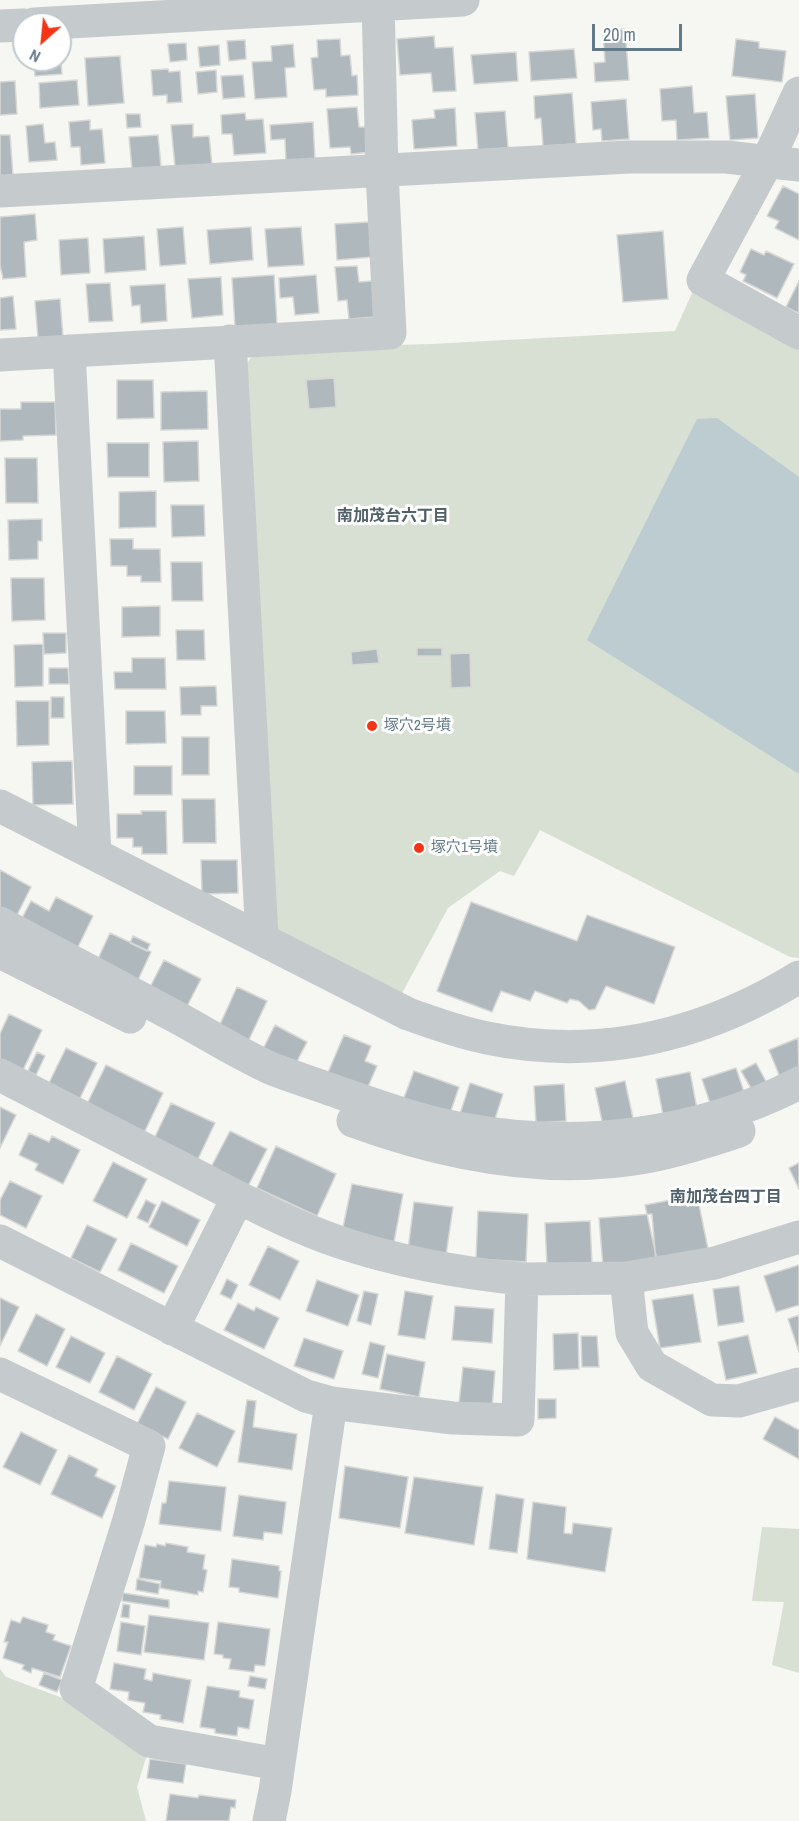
<!DOCTYPE html>
<meta charset="utf-8">
<style>
body{margin:0}
#map{position:relative;width:799px;height:1821px;overflow:hidden;background:#f6f6f2;font-family:"Archivo Narrow",sans-serif}
canvas{display:block}
.north{position:absolute;left:12px;top:12px;width:60px;height:60px;box-sizing:border-box;background:#fff;border:2px solid #c0c9cf;border-radius:50%;rotate:207deg;font-size:16px;font-weight:700;line-height:24px;text-align:center;color:#627987}
.north::after{content:'';display:block;margin:auto;width:21px;height:27px;background:#f63312;clip-path:polygon(50% 0,100% 100%,50% 72%,0 100%)}
.scale{position:absolute;left:592px;top:24px;width:90px;height:27px;box-sizing:border-box;border:3px solid #627987;border-top:0;padding-left:8px;font-size:18px;line-height:21px;white-space:nowrap;color:#627987;-webkit-text-stroke:4px #fff;paint-order:stroke}
</style>
<div id="map">
<canvas width="799" height="1821"></canvas>
<div class="north">N</div>
<div class="scale">20 m</div>
</div>
<script>
const context = document.querySelector('canvas').getContext('2d');
context.lineJoin = 'round';
function paint(path, color) { context.fillStyle = color; context.fill(path, 'evenodd'); }
function trace(path, color, width, dash) { context.strokeStyle = color; context.lineWidth = width; context.lineCap = dash ? 'butt' : 'round'; context.setLineDash(dash || []); context.stroke(path); }
function drawText(font, color, halo, rows, align = 'center') {
  context.font = font + ' "Archivo Narrow","Noto Sans JP",sans-serif'; context.lineWidth = 6; context.setLineDash([]); context.textBaseline = 'middle'; context.strokeStyle = halo; context.fillStyle = color; for (const [text, x, y, turn = 0] of rows) {
    context.save(); context.translate(x, y); context.rotate((+turn || 0) * Math.PI / 180); context.textAlign = isNaN(turn) ? turn : align; if (halo) context.strokeText(text, 0, 0); context.fillText(text, 0, 0); context.restore();
  }
}
paint(new Path2D(`
 M692 293 799 348V958L790 957 540 830 514 876 500 871 448 908 400 997 277 929 244 368 257 349 431 344 675 331Z
 M762 1527 799 1529V1673L772 1665 784 1602 752 1601Z
 M0 1669 6 1677 65 1699 149 1748 137 1787 146 1821H0Z`), '#d8dfd3');
paint(new Path2D(`
 M717 418 799 477V774L587 640 697 419Z`), '#bdccd0');
const building = new Path2D(`
 M625 29 629 80 595 82 594 63 605 62 603 31Z
 M434 36 435 48 453 47 456 91 433 92 431 73 400 75 397 39Z
 M340 39 341 56 350 55 352 76 357 75 358 95 326 97V89L314 90 311 58 318 57 317 40Z
 M736 39 759 42V48L786 51 782 82 732 76Z
 M245 40 246 59 229 61 227 41Z
 M186 43 187 60 170 62 168 44Z
 M293 44 295 67 285 68 287 97 255 99 252 62 272 61 271 46Z
 M219 45 220 65 200 67 198 47Z
 M574 49 577 78 531 81 529 52Z
 M516 52 518 81 474 84 471 55Z
 M60 53 62 74 35 76 34 60H60Z
 M120 56 124 103 88 106 85 58Z
 M168 69 169 72 180 71 182 102 167 103V95L153 96 151 70Z
 M216 70 217 92 198 94 196 72Z
 M243 75 245 97 223 99 221 76Z
 M77 80 79 105 40 108 39 83Z
 M15 81 17 114 0 115V82Z
 M692 86 694 113 707 112 709 138 677 140 676 120 662 121 660 89Z
 M572 93 576 144 543 146 541 118 535 119 534 96Z
 M755 94 758 138 730 140 726 96Z
 M626 99 629 139 602 141 601 129 593 130 591 102Z
 M357 107 359 127H368L370 152 351 154 350 147 330 148 327 109Z
 M455 108 457 146 414 149 412 120 435 118 434 110Z
 M505 111 508 148 478 150 475 113Z
 M245 113 246 120 263 119 266 153 234 155 232 134H222L221 115Z
 M126 114H140L141 127 127 128Z
 M90 120V130L102 129 105 163 81 165 80 147H71L69 122Z
 M313 122 315 160 286 162 285 139 271 140 270 125Z
 M43 124 45 143 55 142 57 160 29 162 26 126Z
 M193 124V137L209 136 212 165 175 167 171 125Z
 M0 135H10L13 176 0 177Z
 M158 135 161 167 132 169 129 137Z
 M783 186 799 194V240L775 228 779 221 767 216Z
 M35 214 37 240 24 242 26 277 3 279 0 265V217Z
 M369 222 372 257 337 260 335 224Z
 M183 227 186 264 160 266 157 229Z
 M251 227 253 260 210 264 207 230Z
 M301 227 304 265 268 267 265 229Z
 M663 231 668 299 623 302 617 235Z
 M144 236 146 270 105 273 103 239Z
 M88 238 90 273 61 275 59 240Z
 M751 249 764 255 766 251 794 264 777 298 743 281 746 275 740 272Z
 M357 266 359 282 372 281 374 317 349 319 347 300 338 301 335 267Z
 M274 275 277 324 235 327 232 278Z
 M316 275 319 313 295 315 293 297 280 298 279 278Z
 M221 277 223 315 192 318 188 279Z
 M799 281V311L798 313 786 307Z
 M110 283 113 321 89 322 86 284Z
 M165 284 167 321 141 323 140 305 132 306 130 286Z
 M13 296 16 329 0 330V298Z
 M60 299 63 337 38 339 35 301Z
 M334 378 336 407 309 409 306 380Z
 M117 380H153L154 418 117 419Z
 M207 391 208 429 161 430V392Z
 M21 402H55L56 435 23 436V440L0 441V409H21Z
 M198 441 199 481 164 482 163 442Z
 M107 443H149V477H108Z
 M5 458H37L38 503H6Z
 M156 491V527L119 528V492Z
 M171 505H204L205 536 172 537Z
 M42 519V541H38V559L9 560 8 520Z
 M110 539H133V549H160L161 582H141V576H127V566H111Z
 M171 562H202L203 601H172Z
 M11 578H44L45 620 12 621Z
 M160 606V636L122 637V607Z
 M176 630H204L205 660H177Z
 M43 633H66V653L44 654Z
 M43 644V686L15 687 14 645Z
 M417 648H442V656H417Z
 M377 649 379 663 352 665 351 652Z
 M470 653 471 687 451 688 450 654Z
 M132 658H165L166 689H115L114 672H132Z
 M49 668H68L69 684H49Z
 M216 686 217 706H201V715H181L180 687Z
 M51 697H64V718H51Z
 M16 701H49V745L17 746Z
 M126 711H165L166 743 126 744Z
 M182 737H209V775H182Z
 M72 761 73 804 33 805 32 762Z
 M134 766H172V795H134Z
 M182 799H215L216 843H183Z
 M141 811H166L167 854H142V847H133V838H117V814H142Z
 M201 860H237L238 893 202 894Z
 M0 870 31 887 14 921 0 914Z
 M56 897 93 916 74 955 20 922 31 901 49 911Z
 M471 902 577 941 587 915 675 947 654 1004 606 986 595 1009 589 1010 579 1001 570 999 567 1003 535 991 530 1001 501 991 492 1012 439 992 437 991Z
 M110 933 151 952 137 982 96 963Z
 M133 936 150 944 147 951 130 943Z
 M164 960 201 979 184 1012 147 993Z
 M237 987 267 1001 247 1044 217 1031Z
 M9 1014 42 1030 23 1070 0 1059V1034Z
 M275 1025 307 1042 294 1067 262 1051Z
 M344 1035 371 1046 365 1061 377 1066 363 1098 324 1082Z
 M798 1038 799 1080 784 1087 769 1050Z
 M66 1048 97 1063 79 1100 48 1085Z
 M37 1052 45 1056 36 1075 28 1071Z
 M756 1063 769 1087 755 1095 741 1071Z
 M106 1065 163 1093 144 1133 86 1106Z
 M736 1068 745 1095 711 1106 702 1079Z
 M414 1071 459 1087 447 1122 401 1106Z
 M690 1072 697 1109 663 1115 656 1079Z
 M625 1081 634 1123 604 1130 595 1088Z
 M470 1083 503 1094 492 1128 459 1117Z
 M564 1084 566 1121 536 1123 534 1086Z
 M171 1103 215 1123 197 1161 153 1141Z
 M0 1107 16 1115 0 1148Z
 M230 1131 267 1149 246 1190 209 1171Z
 M29 1133 49 1142 52 1136 80 1150 63 1184 35 1170 38 1164 19 1155Z
 M276 1146 336 1174 317 1216 257 1188Z
 M113 1162 147 1179 127 1218 93 1201Z
 M799 1163V1189L789 1168Z
 M10 1181 42 1196 26 1228 0 1215V1200Z
 M352 1184 403 1194 394 1242 342 1232Z
 M697 1195 708 1249 657 1260 645 1205Z
 M146 1200 156 1205 148 1223 137 1218Z
 M162 1201 200 1220 187 1246 149 1227Z
 M414 1202 453 1207 446 1255 408 1250Z
 M478 1211 528 1214 526 1262 476 1259Z
 M652 1214 656 1263 603 1267 599 1218Z
 M590 1221 592 1265 547 1266 545 1223Z
 M87 1225 117 1239 100 1272 71 1258Z
 M131 1243 178 1266 164 1293 118 1270Z
 M268 1246 299 1261 280 1300 249 1285Z
 M799 1265V1305L776 1312 764 1276Z
 M227 1279 238 1285 231 1299 220 1294Z
 M317 1280 359 1295 348 1326 306 1311Z
 M739 1286 744 1322 718 1326 713 1289Z
 M364 1291 378 1294 371 1325 357 1321Z
 M405 1291 433 1296 425 1339 398 1335Z
 M693 1294 701 1342 660 1348 652 1300Z
 M0 1298 19 1307 0 1346Z
 M238 1303 254 1311 256 1307 279 1318 264 1349 224 1330Z
 M455 1306 494 1309 492 1343 452 1340Z
 M36 1314 65 1329 47 1366 18 1351Z
 M799 1315V1352L788 1319Z
 M578 1333 579 1369 554 1370 553 1334Z
 M748 1335 757 1373 726 1380 718 1342Z
 M71 1336 105 1353 90 1383 56 1367Z
 M581 1336H597L599 1367H582Z
 M304 1338 343 1351 334 1379 294 1366Z
 M370 1342 385 1346 378 1378 362 1374Z
 M387 1354 425 1362 419 1397 380 1389Z
 M117 1356 152 1374 134 1410 99 1392Z
 M463 1367 495 1371 492 1407 459 1403Z
 M156 1387 186 1402 168 1439 137 1424Z
 M538 1399H556V1418L538 1419Z
 M247 1400 256 1401 253 1427 297 1434 292 1470 238 1462Z
 M197 1413 235 1431 217 1467 179 1448Z
 M775 1417 799 1430V1459L763 1439Z
 M21 1432 57 1450 40 1485 3 1467Z
 M69 1455 98 1469 95 1476 116 1486 102 1518 51 1494Z
 M345 1466 408 1477 400 1528 339 1518Z
 M414 1477 483 1487 474 1545 405 1533Z
 M169 1481 226 1487 221 1531 159 1524 162 1503H166Z
 M496 1494 524 1499 517 1553 489 1549Z
 M239 1495 286 1502 282 1534 264 1532 263 1540 233 1536Z
 M533 1502 566 1507 564 1533 572 1534 573 1523 612 1528 605 1572 527 1559Z
 M166 1543 188 1547 187 1552 205 1555 203 1569 207 1570 203 1592 198 1591V1595L160 1588 161 1581 139 1578 145 1545 156 1547 157 1544 165 1546Z
 M232 1559 279 1566V1571H281L278 1598 239 1592V1588L229 1587Z
 M137 1579 160 1584 158 1594 136 1590Z
 M123 1593 169 1600V1608L122 1601Z
 M123 1604 130 1605 129 1618 121 1617Z
 M149 1615 209 1623 204 1660 144 1652Z
 M23 1617 48 1625 46 1632 55 1635 53 1640 71 1646 60 1677 32 1668 31 1673 22 1669 24 1665 3 1658 8 1642H4L11 1620 20 1623Z
 M121 1622 145 1626 141 1655 117 1651Z
 M218 1622 270 1629 265 1666 255 1665 254 1672 229 1669 231 1659 223 1658V1655L214 1654Z
 M114 1663 146 1669 144 1679 152 1681 153 1673 191 1680 183 1723 160 1719 161 1715 143 1712 145 1703 128 1700 129 1692 110 1689Z
 M44 1673 62 1680 57 1692 39 1685Z
 M250 1676 267 1679 265 1689 248 1686Z
 M207 1686 240 1691 239 1697 254 1700 249 1729 238 1727 237 1736 215 1733V1729L200 1727Z
 M150 1759 186 1764 183 1783 147 1778Z
 M170 1794 198 1798 199 1795 236 1800 235 1808 231 1807 229 1821H166Z`);
paint(building, '#aeb8bd');
trace(building, '#d7d7d5', 1.5);
trace(new Path2D(`
 M34 24 463 0
 M0 26 24 25
 M799 93 768 160 703 280 799 333
 M0 191 629 157H726L799 165
 M230 341 262 938
 M69 351 95 854
 M0 355 390 333 382 172 378 0
 M0 806 408 1014C434 1023 460 1033 487 1038 598 1061 703 1036 799 977
 M0 923C60 955 120 987 180 1019 209 1035 238 1053 268 1067 289 1076 311 1082 332 1090 375 1105 418 1121 463 1129 574 1150 698 1136 799 1083
 M0 952 130 1017
 M0 1075C65 1108 130 1142 195 1175 242 1199 289 1225 339 1242 399 1262 459 1273 522 1279
 M353 1121C446 1155 547 1175 646 1157 678 1151 709 1141 739 1131
 M0 1241 306 1396 331 1403 453 1418 518 1420 522 1279 626 1278 632 1333 652 1366 712 1400 739 1401 799 1384
 M626 1278 715 1263 799 1237
 M172 1329 238 1197
 M0 1374 149 1446 129 1520 76 1689 149 1741 278 1764
 M269 1821 275 1791 331 1403`), '#c5cacd', 33);
for (const [x, y, r, color] of [
 [372,726,6,"#f63312"],
 [419,848,6,"#f63312"]
]) { const dot = new Path2D(); dot.arc(x, y, r, 0, 2 * Math.PI); context.fillStyle = color; context.fill(dot); trace(dot, '#fff', 2); }
drawText('15px', '#627987', '#fff', [
 ["塚穴2号墳",384,726],
 ["塚穴1号墳",431,848]
], 'left');
drawText('bold 16px', '#51616b', '#fff', [
 ["南加茂台六丁目",393,517],
 ["南加茂台四丁目",726,1198]
]);
</script>
